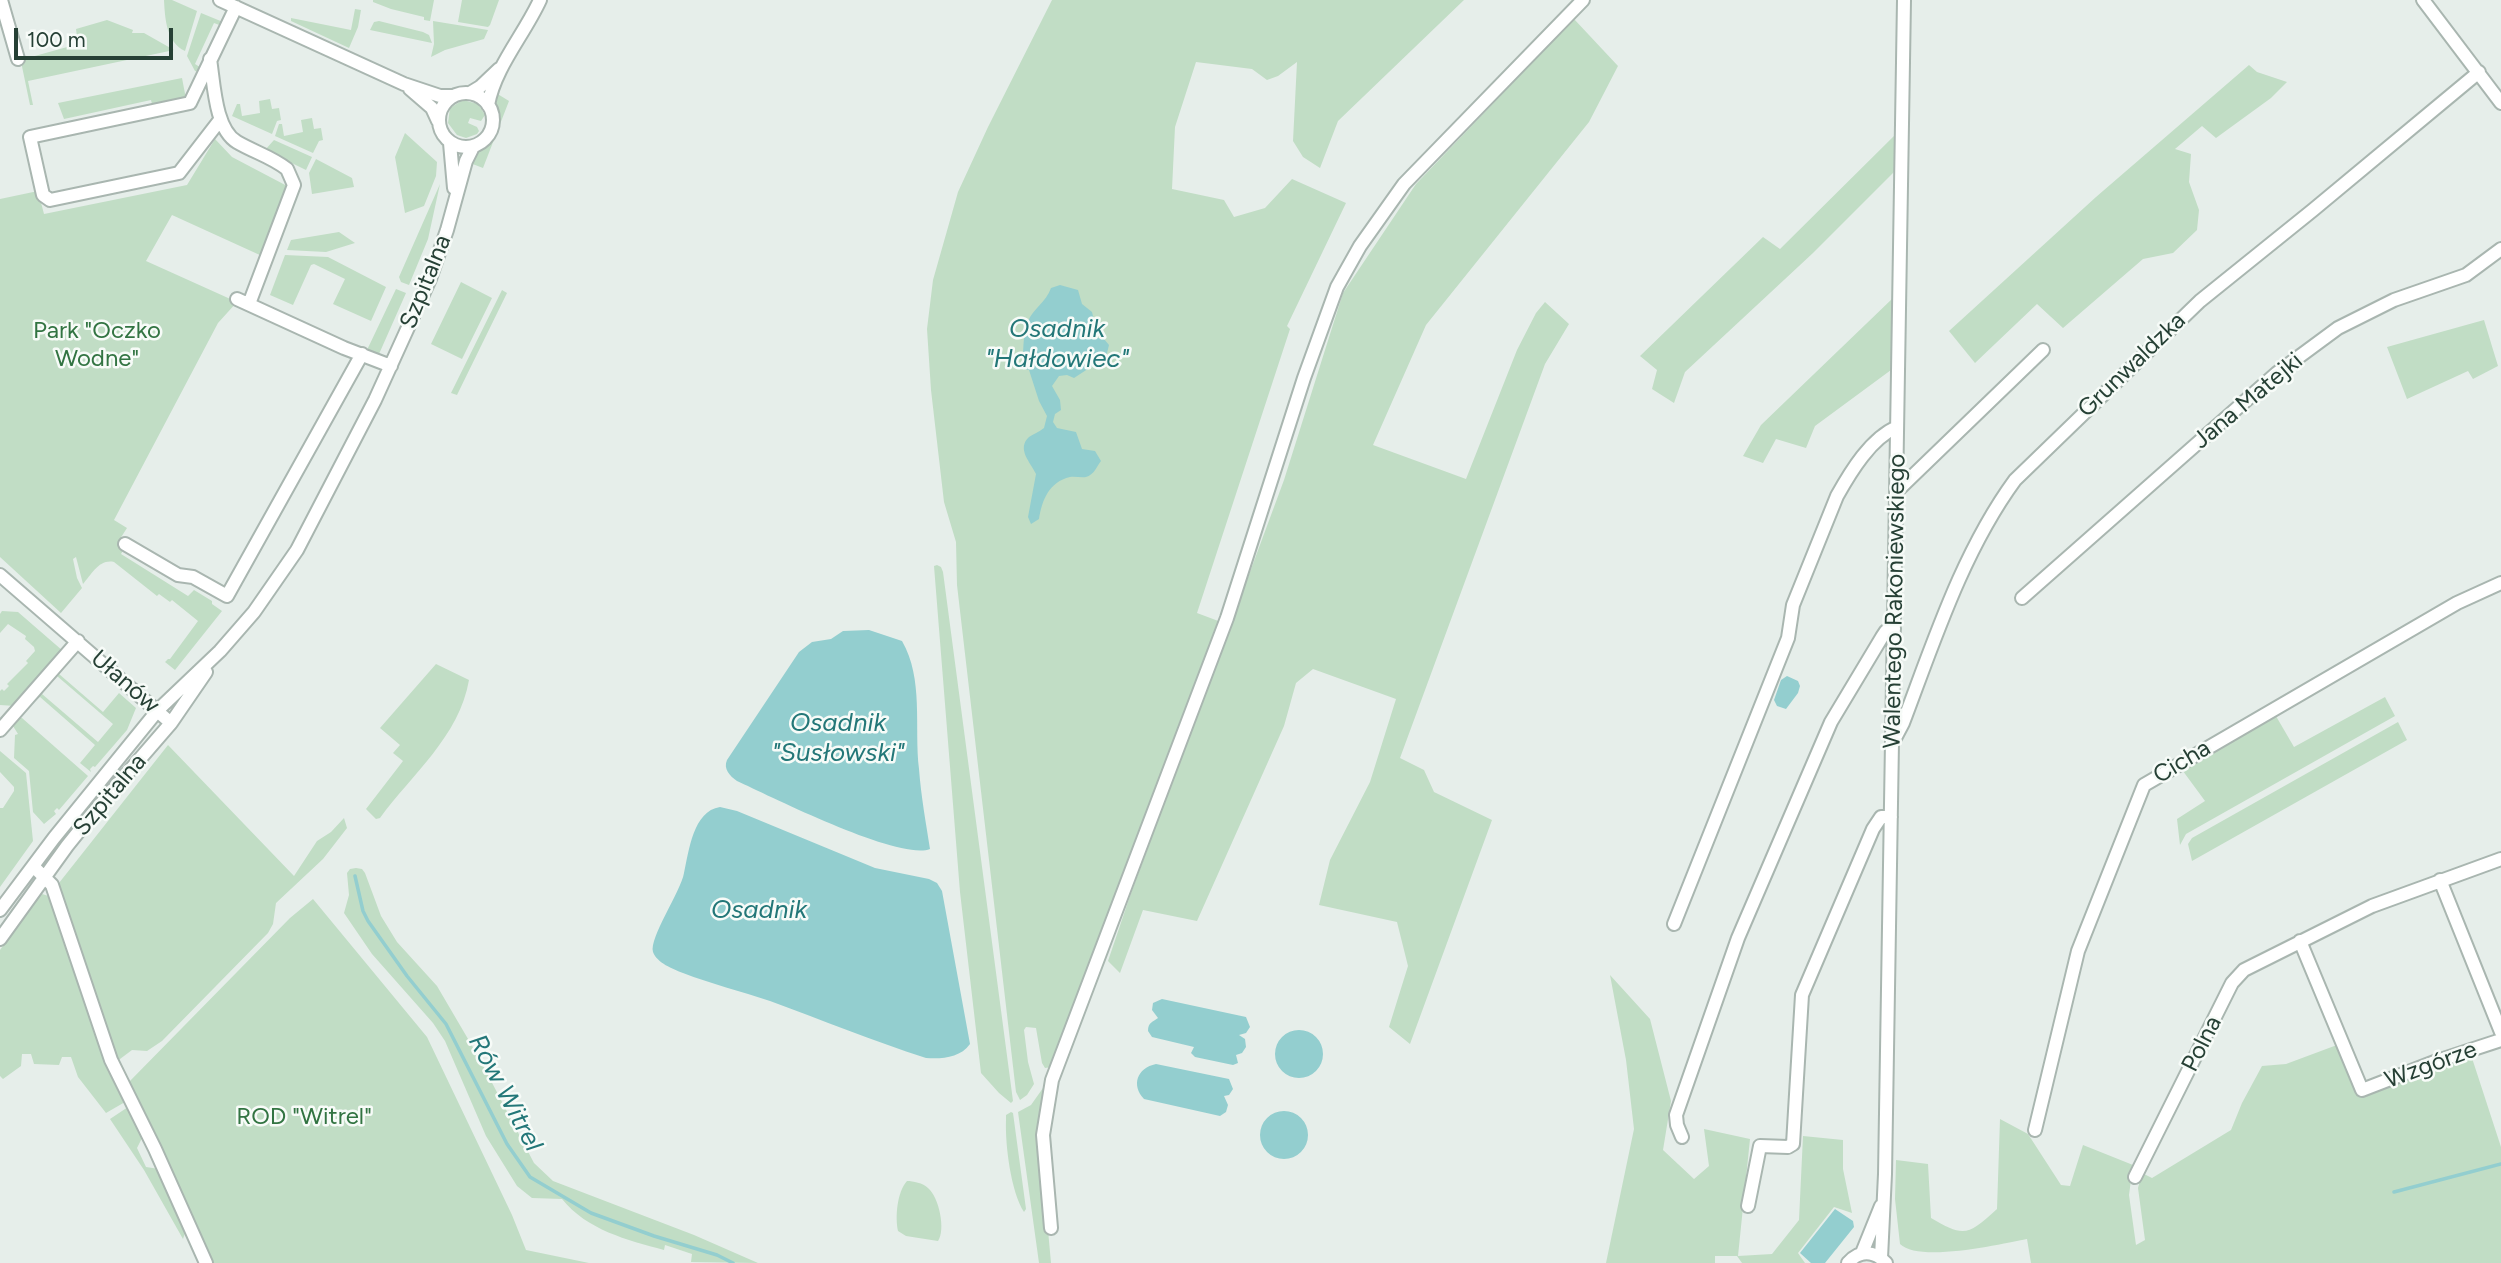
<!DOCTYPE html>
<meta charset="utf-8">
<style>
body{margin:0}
#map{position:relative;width:2501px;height:1263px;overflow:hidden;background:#e6eeea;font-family:Figtree,sans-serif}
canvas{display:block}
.scale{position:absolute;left:14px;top:28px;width:159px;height:32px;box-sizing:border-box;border:4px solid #264035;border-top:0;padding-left:9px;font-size:21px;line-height:24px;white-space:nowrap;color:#264035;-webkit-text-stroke:5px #f7fbf8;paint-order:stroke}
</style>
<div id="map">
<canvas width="2501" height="1263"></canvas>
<div class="scale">100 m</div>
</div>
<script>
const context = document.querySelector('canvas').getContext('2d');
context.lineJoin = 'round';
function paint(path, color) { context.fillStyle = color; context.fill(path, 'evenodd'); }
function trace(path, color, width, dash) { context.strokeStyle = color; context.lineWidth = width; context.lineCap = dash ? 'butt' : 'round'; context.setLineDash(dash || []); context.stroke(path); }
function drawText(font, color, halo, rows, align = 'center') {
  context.font = font + ' Figtree,sans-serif'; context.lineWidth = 5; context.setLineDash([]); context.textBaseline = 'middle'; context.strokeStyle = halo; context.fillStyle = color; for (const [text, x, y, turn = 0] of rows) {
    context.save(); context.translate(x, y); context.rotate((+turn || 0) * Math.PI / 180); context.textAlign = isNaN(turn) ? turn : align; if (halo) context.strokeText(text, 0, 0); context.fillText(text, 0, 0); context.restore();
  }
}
paint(new Path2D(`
 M164 0H172L197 11 185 51C166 42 165 18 164 0Z
 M373 0H434L430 21 424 20V17L391 9 373 2Z
 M462 0H499L490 25 488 27 458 22Z
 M1052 0H1464L1338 121 1320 168 1303 157 1293 141 1297 62 1278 76 1267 80 1252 69 1196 62 1175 127 1172 189 1224 200 1234 217 1265 208 1292 179 1346 203 1287 326 1290 329 1197 613 1221 622 1052 1067 1045 1068 1042 1063 1036 1028 1026 1027 1024 1030 1028 1062 1034 1084 1027 1095 1020 1100 1016 1092 957 585 956 542 944 502 931 390 927 329 933 280 958 192 988 127Z
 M355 9 361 10 358 27 349 48 291 21V18L351 30Z
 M201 13 223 22 222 26 214 23 195 64 203 69 199 72 195 71 187 56Z
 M1574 19 1618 66 1589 122 1426 325 1373 445 1466 479 1517 350 1536 313 1545 302 1569 324 1545 364 1400 758 1424 770 1434 792 1492 820 1410 1044 1389 1027 1408 966 1397 922 1319 905 1330 860 1370 782 1396 699 1313 669 1296 683 1284 726 1197 921 1143 910 1120 973 1108 961 1130 896 1284 480 1343 293 1416 184Z
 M107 20 133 30 132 33H144L174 50 28 81 33 105H30L19 52 24 59 78 44 76 29Z
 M379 21 423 32 429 35 432 43 370 30 374 22Z
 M433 21 488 30 484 39 445 50 431 57 434 44Z
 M2249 65 2257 72 2287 82 2271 98 2216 138 2202 126 2175 149 2191 154 2189 182 2199 210 2197 230 2173 253 2143 259 2063 328 2037 304 1975 363 1949 331 2096 197Z
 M182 78 186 99 153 108 151 100 64 119 58 103Z
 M496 93 509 101 483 168 470 163C478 148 497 140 498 121 499 111 494 103 496 93Z
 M270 99 272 109 279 108 281 120 277 121 272 134 232 116 237 104H240L242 116 260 113 259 101Z
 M463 100 478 104 485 115 481 121 470 118 468 123 477 127 479 131 477 134 466 138 457 135 448 123 450 108Z
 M312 118 314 129 321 128 323 140 319 141 313 153 275 136 279 124H282L284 136 303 132 301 120Z
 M405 133 437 162 436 176 424 206 405 213 395 157Z
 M1896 134V170L1813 253 1685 372 1674 403 1652 389 1657 370 1640 356 1763 237 1780 249Z
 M215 139 232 157 289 187 262 256 172 215 146 261 237 302 218 323 114 520 127 528 118 542 125 547 121 554 188 596 194 590 212 601V604L222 611 175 670 165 662 168 659H170L198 621 172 600 170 602 159 594 157 596 114 562C99 559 92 574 83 584L76 557 73 559 77 578 82 588 61 613 0 557V199L38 191 44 214 187 185Z
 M274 140 312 157 306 170 265 150Z
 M316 159 352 178 354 187 312 194 309 173Z
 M440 184 428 239 409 285 401 282 399 277Z
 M339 232 355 243 326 252 287 250 291 240Z
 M285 255 328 257 386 287 371 321 333 304 345 279 314 264 311 265 293 305 270 295Z
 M461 282 492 298 462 359 431 344Z
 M396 289 406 293 379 354 367 350Z
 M502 290 507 293 457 395 451 393Z
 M1893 298 1891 370 1815 426 1806 448 1776 439 1763 463 1743 456 1761 425Z
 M2484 320 2498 366 2473 379 2468 371 2407 399 2387 347Z
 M937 565 941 567 943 572 1013 1101 1011 1103 999 1093 981 1073 960 892 934 566Z
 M2 611 18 612 63 651 15 706 0 705V691L2 689 4 691 9 686 7 684 28 663 26 661 35 651 34 647 25 639 26 636 8 624 0 633V614Z
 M436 664 469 680C459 737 412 774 380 818L376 819 366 809 403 761 393 753 400 745 380 728Z
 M64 667 59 674 103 712 119 693 136 708 127 730 95 767 93 766 90 769 91 772 80 763 95 745 40 697 34 702 46 687 42 694 98 742 113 724 57 676 52 682Z
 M2385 697 2395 716 2186 834 2180 845 2177 819 2205 801 2180 767 2273 711 2294 747Z
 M20 718H22L88 776 59 810 57 808 54 811 56 814 44 824 33 812 29 771 14 758 15 735 18 734 13 726Z
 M2398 722 2407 740 2192 861 2188 844 2192 838Z
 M168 745 294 876 317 841 331 832 344 818 347 828 323 859 276 903 273 924 268 933 162 1041 147 1051 132 1050 116 1062 60 903 59 883Z
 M0 751 26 773 33 841 0 887V808H3L14 791V787L0 772Z
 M356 868 362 869 365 873 381 916 397 942 437 986 478 1056 534 1163 553 1181 694 1235 758 1263 691 1262 692 1254 665 1245 664 1250C627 1240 587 1230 562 1199L532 1198 517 1186 486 1136 445 1041 433 1023 372 954 344 913 349 895 347 873 350 869Z
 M42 894 52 897 125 1102 106 1113 78 1077 71 1057H62L59 1065 34 1064 31 1054H22L21 1066 3 1079 0 1076V950L38 895Z
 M313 899 427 1037 512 1215 526 1250 589 1263H208L128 1083 290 918Z
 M1610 975 1650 1019 1671 1101 1663 1150 1694 1179 1709 1166 1704 1129 1750 1139 1738 1256 1772 1254 1799 1220 1803 1136 1843 1140V1169L1852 1213 1834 1207 1798 1253 1805 1263H1742L1737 1256H1715V1263H1606L1634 1129 1626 1060Z
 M2337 1045 2359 1095 2471 1055 2501 1147V1263H2031L2027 1239C2001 1244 1919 1263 1900 1244L1895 1199 1896 1160 1928 1164 1931 1218C1965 1238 1968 1235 1997 1209L2000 1119 2028 1134 2061 1185 2070 1186 2083 1145 2133 1165 2129 1195 2136 1245 2145 1240 2138 1188 2142 1173 2152 1178 2231 1130 2242 1103 2262 1066 2286 1064Z
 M1043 1088 1045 1091 1040 1142 1051 1263H1039L1018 1112 1031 1105Z
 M128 1107 143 1136 137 1148 146 1167 159 1169 186 1230 183 1239 144 1170 110 1119Z
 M1011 1112 1013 1113 1026 1209 1024 1212C1011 1192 1005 1145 1006 1120V1115Z
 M907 1181C913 1181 923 1183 928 1188 939 1197 946 1230 938 1241L906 1236 898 1231C895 1217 897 1192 907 1181Z`), '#c1ddc5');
paint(new Path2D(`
 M1060 285 1078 290 1082 304 1092 312 1094 320 1089 328 1088 336 1104 339 1109 345 1106 357 1074 378 1067 375 1059 376 1052 386 1060 400 1061 410 1055 414 1053 422 1057 428 1076 432 1082 449 1095 451 1101 461C1097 466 1094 475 1086 477 1081 478 1075 476 1070 477 1049 482 1042 500 1039 519L1031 524 1028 517 1036 474C1031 463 1016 449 1029 437 1033 434 1039 432 1044 428L1047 416 1039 401 1029 370 1022 368C1024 353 1022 336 1028 321 1033 309 1046 302 1051 288Z
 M869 630 902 641C924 679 914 727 919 769 921 796 926 823 930 849 899 861 772 797 737 781 730 776 723 769 727 760L799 652 812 642 831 639 843 631Z
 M1787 676 1798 681 1800 686 1798 693 1786 709 1777 706 1774 700 1781 680Z
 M720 807 737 811 875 868 929 879 937 883 942 891 970 1044C960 1058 942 1059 926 1058 873 1041 822 1020 770 1001 741 991 711 984 683 973 673 969 657 963 653 952 649 938 681 891 684 873 689 851 693 811 720 807Z
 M1162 999 1246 1017 1250 1027 1246 1033 1239 1035 1245 1039 1246 1047 1242 1053 1236 1055 1238 1063 1233 1065 1195 1057 1191 1053 1194 1047 1152 1037 1148 1031C1148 1022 1153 1022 1158 1018L1152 1010 1153 1003Z
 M1275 1054a24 24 0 1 1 48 0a24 24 0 1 1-48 0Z
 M1156 1064 1229 1079 1233 1089 1229 1095 1224 1096 1228 1105 1226 1112 1220 1116 1144 1099C1131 1085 1137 1068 1156 1064Z
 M1260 1135a24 24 0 1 1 48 0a24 24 0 1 1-48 0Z
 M1835 1209 1853 1221 1854 1227 1825 1263H1811L1800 1253Z`), '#93cecf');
trace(new Path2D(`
 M355 876 363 911 368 921 407 976 446 1024 507 1144 530 1177 591 1213 654 1236 717 1255 733 1263
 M2394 1192 2501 1164`), '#93cecf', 3.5);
const minor = new Path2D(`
 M1 0 18 59
 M220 0 404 84 440 96H453
 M2423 0 2501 103
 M210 59C214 84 215 129 237 142 254 152 272 157 287 169L294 185 249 304
 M410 89 432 108 438 121
 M439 120a27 27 0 1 1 54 0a27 27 0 1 1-54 0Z
 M470 93 480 87 499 69
 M488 105C495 67 524 35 540 0
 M220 120 179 173 50 200 43 195 30 137 190 103 236 7
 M450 143 454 188
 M237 299 344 348 391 366
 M1897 491 2043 350
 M125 544 178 575 193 577 227 596 362 354
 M0 575 171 723
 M2022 598 2277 373 2338 328 2394 300 2466 275 2501 249
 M0 730 78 641
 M1894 740 1903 723C1934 641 1963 551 2015 480L2200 301 2313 210 2479 72
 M33 866 52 885 111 1060 155 1149 206 1263
 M2440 880 2501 1032
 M0 910 54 838 158 710 220 651 254 612 297 550 375 400 430 279 447 230 466 161 473 147
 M1674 924 1788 638 1793 605 1837 496C1851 471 1871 438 1897 427
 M0 939 67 846 100 805 171 723 206 672
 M2300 941 2362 1090 2437 1061 2501 1040
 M2035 1130 2078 951 2144 785 2457 603 2501 583
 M1682 1137 1677 1125 1676 1115 1738 938 1831 722 1882 637 1886 631 1894 629
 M2135 1177 2232 983 2244 970 2372 906 2501 859
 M1748 1206 1760 1146 1788 1147 1793 1144 1802 995 1873 829 1881 817H1891
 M1051 1228 1043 1135 1052 1080 1227 618 1304 378 1337 287 1360 246 1404 184 1583 0
 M1862 1253 1881 1206
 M1881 1258 1885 1174 1904 0
 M1848 1263C1859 1250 1874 1250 1886 1263`);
trace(minor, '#a9b6b0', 16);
trace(minor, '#fff', 12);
drawText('24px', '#264035', '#f7fbf8', [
 ["Szpitalna",426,282,-68],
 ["Grunwaldzka",2132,365,-44],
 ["Jana Matejki",2248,401,-40],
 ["Walentego Rakoniewskiego",1895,601,-89],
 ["Ułanów",125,682,41],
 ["Cicha",2182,762,-31],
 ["Szpitalna",110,795,-50],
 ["Polna",2202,1044,-63],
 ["Wzgórze",2431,1065,-20]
]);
drawText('24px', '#327442', '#f7fbf8', [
 ["Park \"Oczko",97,331],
 ["Wodne\"",97,359],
 ["ROD \"Witrel\"",304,1117]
]);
drawText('italic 26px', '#237778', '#f7fbf8', [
 ["Osadnik",1057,329],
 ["\"Hałdowiec\"",1057,359],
 ["Osadnik",838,723],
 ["\"Susłowski\"",838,753],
 ["Osadnik",759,910],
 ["Rów Witrel",505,1093,62]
]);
</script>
